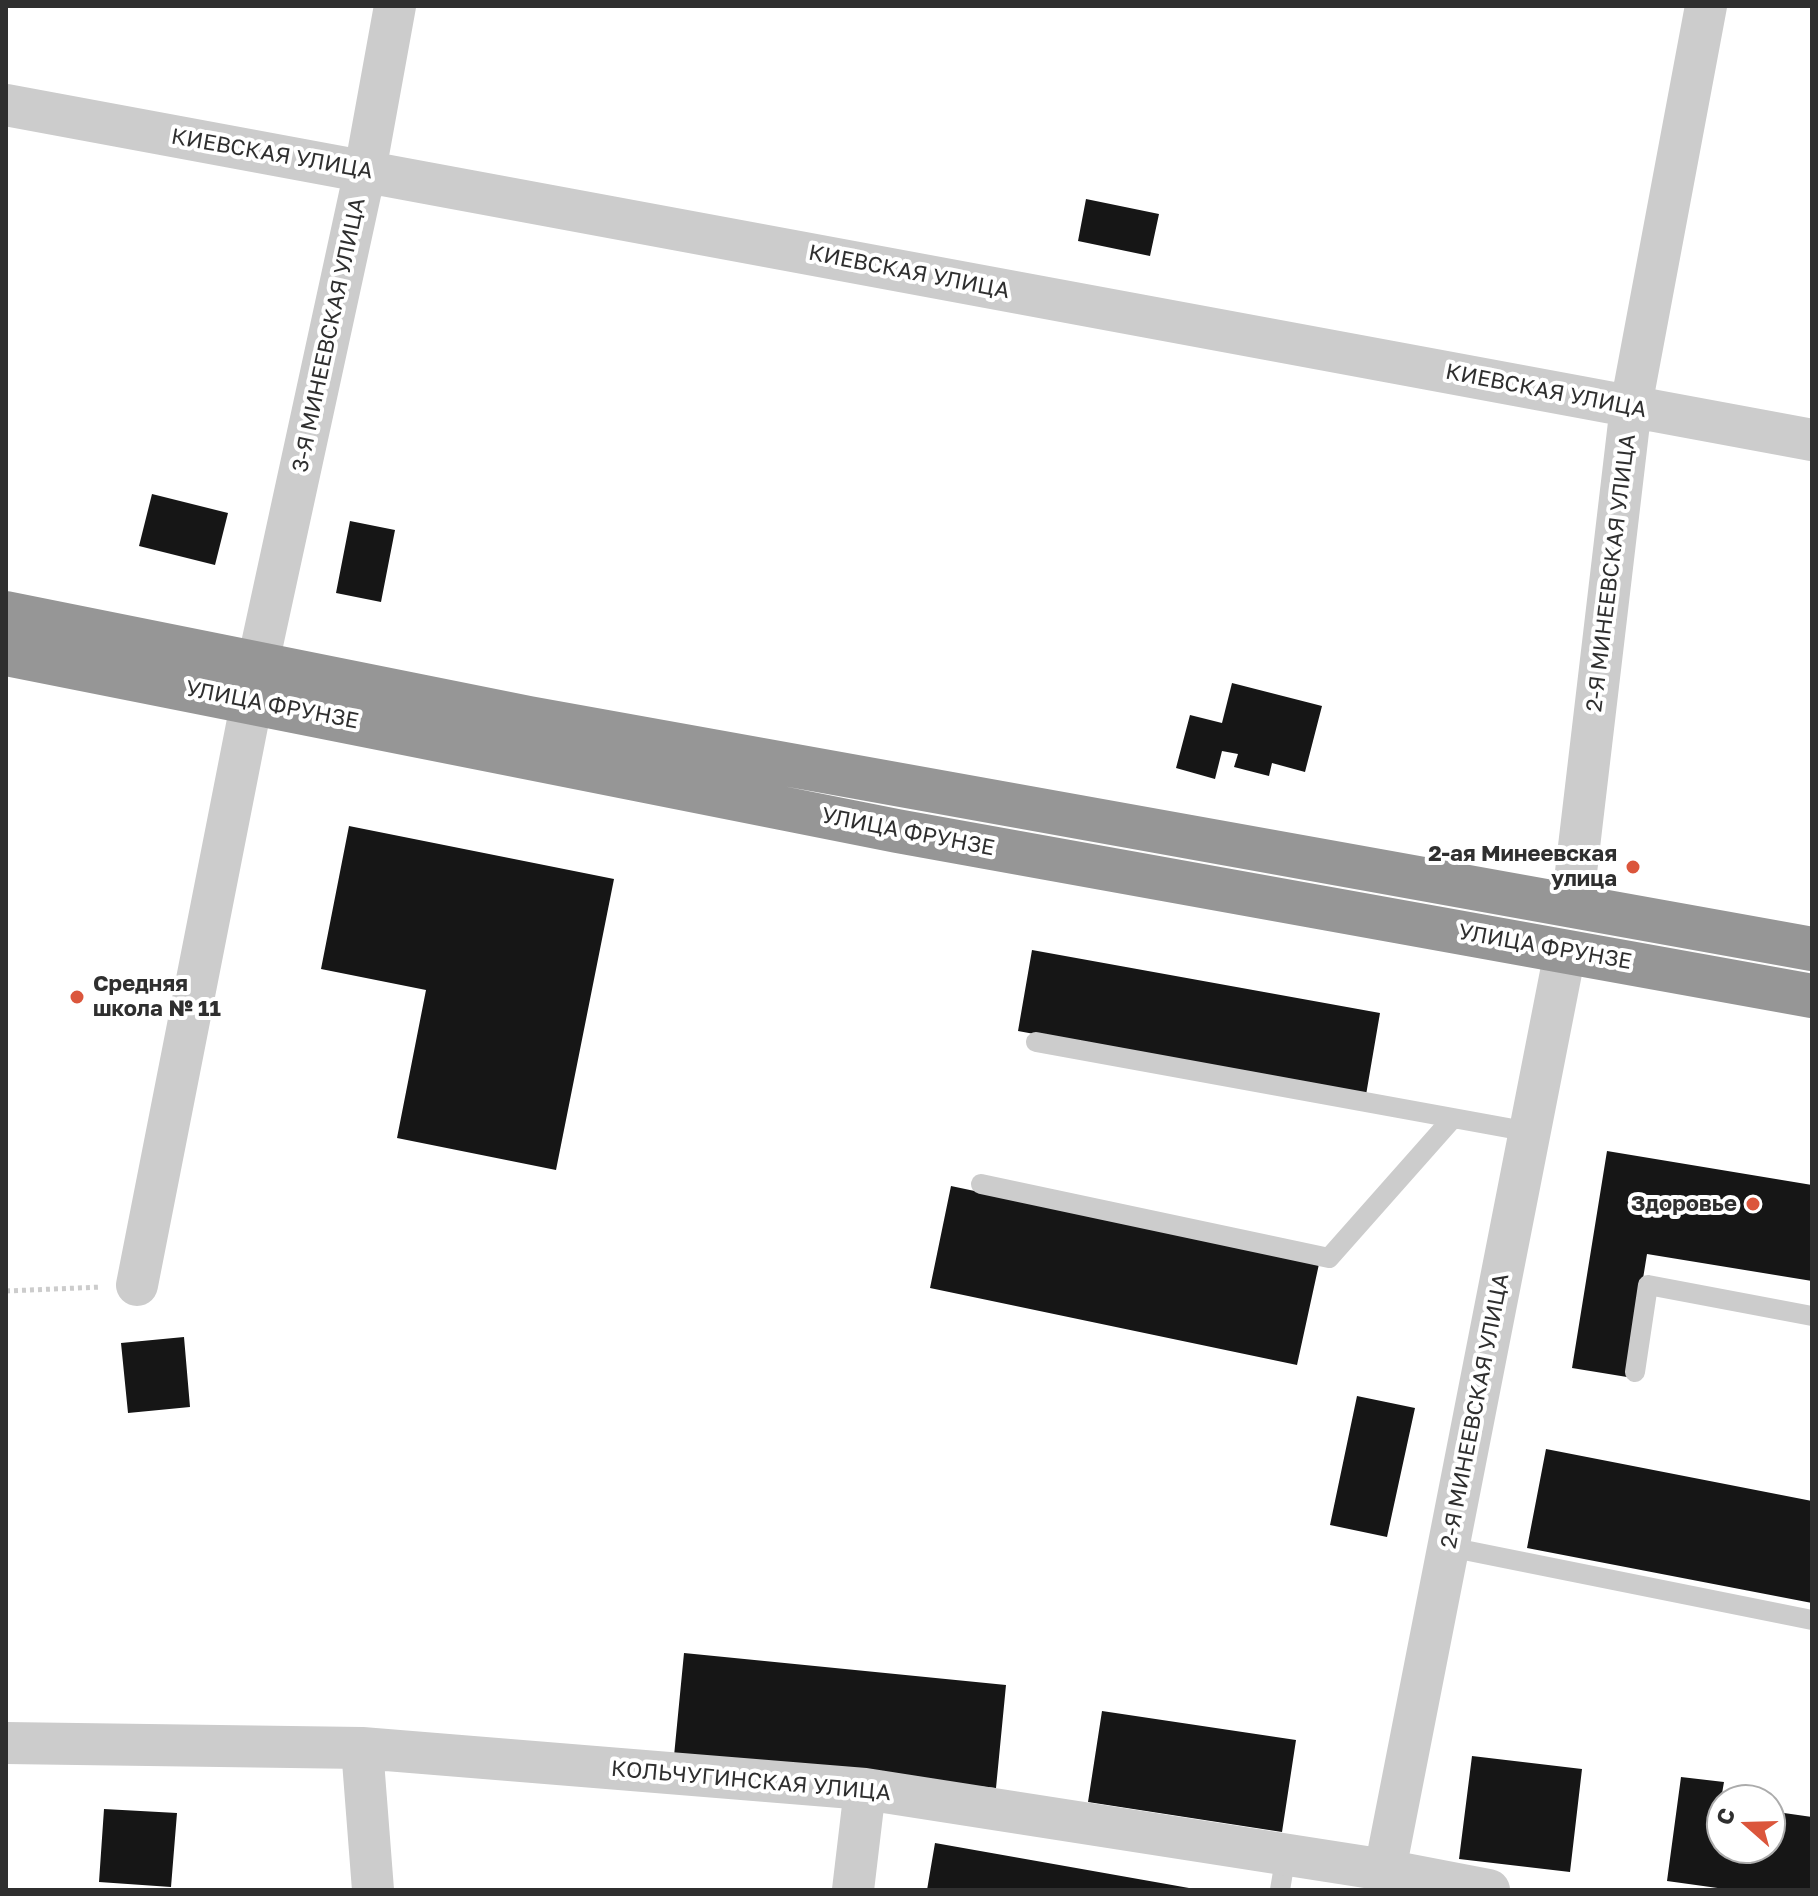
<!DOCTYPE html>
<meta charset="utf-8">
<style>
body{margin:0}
#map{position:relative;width:1818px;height:1896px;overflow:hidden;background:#fff;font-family:"Golos Text",sans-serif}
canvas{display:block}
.frame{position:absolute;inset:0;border:8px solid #2f2f2f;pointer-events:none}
.north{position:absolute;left:1706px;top:1784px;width:80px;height:80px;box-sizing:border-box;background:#fff;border:2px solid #acacac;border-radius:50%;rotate:290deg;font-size:22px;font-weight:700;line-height:32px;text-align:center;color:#2f2f2f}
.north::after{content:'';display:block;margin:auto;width:28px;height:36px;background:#db563c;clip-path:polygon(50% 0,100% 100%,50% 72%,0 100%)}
</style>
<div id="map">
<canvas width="1818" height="1896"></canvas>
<div class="frame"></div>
<div class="north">С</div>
</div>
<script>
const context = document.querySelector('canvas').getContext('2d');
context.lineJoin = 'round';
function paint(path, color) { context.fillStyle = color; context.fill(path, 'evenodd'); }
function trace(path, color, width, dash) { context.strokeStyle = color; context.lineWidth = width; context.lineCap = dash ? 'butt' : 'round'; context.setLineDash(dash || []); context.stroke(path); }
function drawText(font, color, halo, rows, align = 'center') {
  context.font = font + ' "Golos Text",sans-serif'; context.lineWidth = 8; context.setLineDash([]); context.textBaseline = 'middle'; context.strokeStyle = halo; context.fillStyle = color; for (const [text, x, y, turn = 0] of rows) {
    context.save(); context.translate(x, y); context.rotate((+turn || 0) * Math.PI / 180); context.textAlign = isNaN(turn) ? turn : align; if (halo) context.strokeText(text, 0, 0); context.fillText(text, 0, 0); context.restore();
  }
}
paint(new Path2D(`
 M1086 199 1159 214 1150 256 1078 241Z
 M152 494 228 513 215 565 139 546Z
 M350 521 395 530 381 602 336 593Z
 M1232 683 1322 706 1305 772 1272 763 1269 776 1234 767 1238 754 1222 751 1215 779 1176 768 1190 715 1222 723Z
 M349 826 614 879 556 1170 397 1138 426 990 321 969Z
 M1032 950 1380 1013 1366 1095 1018 1031Z
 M1607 1151 1812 1185V1281L1647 1254 1627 1377 1572 1368Z
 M951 1186 1319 1264 1297 1365 930 1288Z
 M184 1337 190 1407 128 1413 121 1343Z
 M1357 1396 1415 1408 1387 1537 1330 1525Z
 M1546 1449 1812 1501V1603L1527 1548Z
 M684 1653 1006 1685 996 1788 674 1756Z
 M1102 1711 1296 1740 1282 1832 1088 1802Z
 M1472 1756 1582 1769 1570 1872 1459 1859Z
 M1681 1777 1724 1782 1720 1805 1722 1848H1770V1811L1812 1817V1890H1732L1667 1881Z
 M104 1809 177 1813 171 1887 99 1882Z
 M935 1843 1189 1888 1188 1890H927Z`), '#161616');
trace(new Path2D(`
 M6 1291 101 1287`), '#ccc', 5, [4, 4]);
trace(new Path2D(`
 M1036 1042 1530 1132
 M981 1184 1329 1258 1453 1118
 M1635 1372 1648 1285 1812 1316
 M1449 1547 1812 1620
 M1280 1890 1286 1854`), '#ccc', 20);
trace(new Path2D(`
 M6 105 1812 440
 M258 663 365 171 395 6
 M1572 906 1631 406 1706 6
 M137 1285 252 700
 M6 1743 362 1748 865 1789 1385 1870 1489 1890
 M362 1748 373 1890
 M1385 1870 1565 952
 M853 1890 865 1789`), '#ccc', 42);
trace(new Path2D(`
 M6 613 529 718 1812 949
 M6 654 897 831 1812 996`), '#969696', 44);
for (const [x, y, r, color] of [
 [1633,867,8,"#db563c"],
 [77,997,8,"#db563c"],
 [1753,1204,8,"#db563c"]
]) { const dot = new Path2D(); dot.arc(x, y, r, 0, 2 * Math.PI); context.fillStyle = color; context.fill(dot); trace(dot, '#fff', 3); }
drawText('22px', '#2f2f2f', '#fff', [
 ["КИЕВСКАЯ УЛИЦА",272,154,10],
 ["КИЕВСКАЯ УЛИЦА",909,272,11],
 ["3-Я МИНЕЕВСКАЯ УЛИЦА",329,335,-78],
 ["КИЕВСКАЯ УЛИЦА",1546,391,11],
 ["2-Я МИНЕЕВСКАЯ УЛИЦА",1611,573,-83],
 ["УЛИЦА ФРУНЗЕ",272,705,11],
 ["УЛИЦА ФРУНЗЕ",908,832,11],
 ["УЛИЦА ФРУНЗЕ",1545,947,10],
 ["2-Я МИНЕЕВСКАЯ УЛИЦА",1475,1411,-79],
 ["КОЛЬЧУГИНСКАЯ УЛИЦА",751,1781,5]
]);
drawText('bold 22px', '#2f2f2f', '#fff', [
 ["2-ая Минеевская",1617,854],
 ["улица",1617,879],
 ["Средняя",93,984,"left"],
 ["школа № 11",93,1009,"left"],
 ["Здоровье",1737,1204]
], 'right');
</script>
